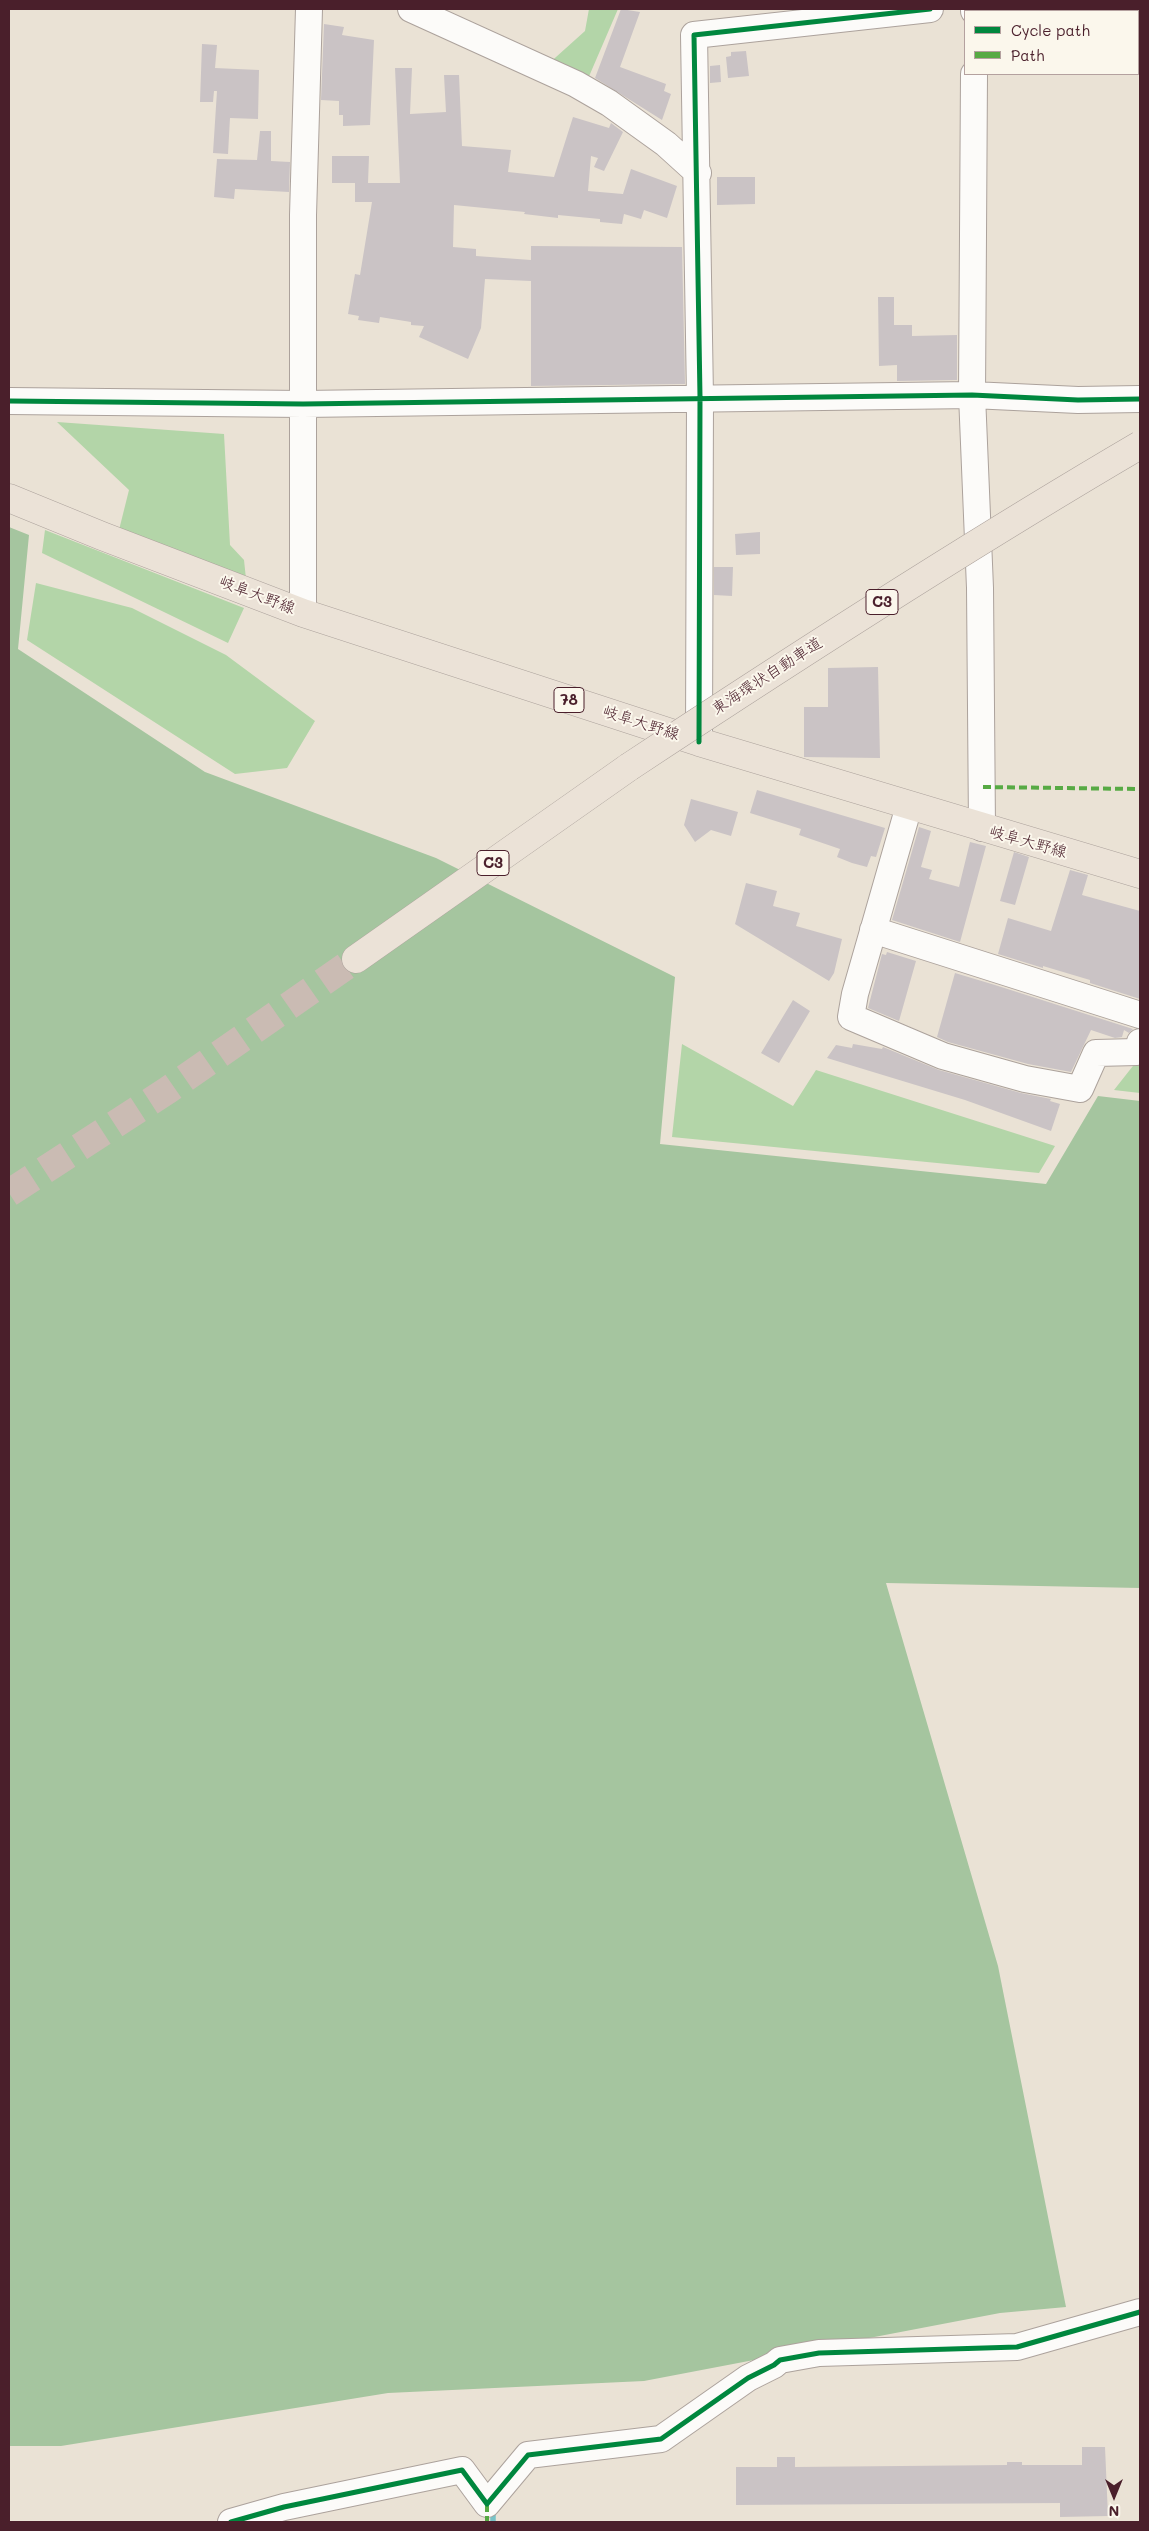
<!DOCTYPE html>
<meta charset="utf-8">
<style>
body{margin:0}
#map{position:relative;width:1149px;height:2531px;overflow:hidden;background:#eae2d5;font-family:Mali,sans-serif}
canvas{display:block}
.frame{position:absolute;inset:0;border:10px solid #4a1f2b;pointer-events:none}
.legend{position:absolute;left:964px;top:10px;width:175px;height:65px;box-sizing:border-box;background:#fbf7ec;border:1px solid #b4a19f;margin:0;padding:6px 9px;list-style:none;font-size:15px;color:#4a1f2b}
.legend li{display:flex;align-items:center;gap:10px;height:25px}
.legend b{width:25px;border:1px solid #b4a19f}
.north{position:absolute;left:1089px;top:2471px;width:50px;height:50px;-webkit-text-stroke:4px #fbf7ec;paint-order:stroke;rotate:180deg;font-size:14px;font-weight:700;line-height:20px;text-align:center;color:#4a1f2b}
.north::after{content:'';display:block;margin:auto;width:18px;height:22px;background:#4a1f2b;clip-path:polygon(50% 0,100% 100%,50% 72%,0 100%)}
</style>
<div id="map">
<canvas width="1149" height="2531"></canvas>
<div class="frame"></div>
<ul class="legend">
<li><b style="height:6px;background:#00873e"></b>Cycle path</li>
<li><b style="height:6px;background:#57aa44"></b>Path</li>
</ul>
<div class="north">N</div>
</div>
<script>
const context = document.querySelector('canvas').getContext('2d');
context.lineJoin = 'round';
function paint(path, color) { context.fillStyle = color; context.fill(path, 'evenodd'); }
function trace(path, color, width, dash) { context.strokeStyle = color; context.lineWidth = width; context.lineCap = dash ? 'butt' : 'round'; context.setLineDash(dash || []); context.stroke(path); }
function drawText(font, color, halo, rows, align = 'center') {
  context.font = font + ' Mali,"Klee One",sans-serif'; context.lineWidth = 4; context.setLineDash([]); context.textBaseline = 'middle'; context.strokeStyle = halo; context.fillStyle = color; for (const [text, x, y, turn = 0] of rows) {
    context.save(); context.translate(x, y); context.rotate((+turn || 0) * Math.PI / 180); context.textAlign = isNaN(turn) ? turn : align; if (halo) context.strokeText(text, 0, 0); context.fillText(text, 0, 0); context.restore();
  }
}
paint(new Path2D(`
 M589 9H618L587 81 546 66 585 31Z
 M57 422 224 434 230 545 244 560 246 579 119 530 129 490Z
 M45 530 244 608 228 643 42 553Z
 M36 583 132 608 226 655 315 721 287 768 235 774 27 640Z
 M682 1044 793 1106 816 1070 1055 1146 1039 1173 672 1137Z
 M1140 1057V1093L1114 1090Z`), '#b3d5a8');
paint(new Path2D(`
 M9 527 29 535 18 649 205 772 436 858 675 977 660 1144 1046 1184 1098 1096 1140 1101V1588L886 1583 998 1966 1066 2307 1000 2313 644 2381 388 2393 61 2446H9Z`), '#a5c59f');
trace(new Path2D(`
 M493 2509V2522`), '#77c2c6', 5.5);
paint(new Path2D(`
 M621 9 640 12 620 67 666 84 664 91 671 94 662 120 595 78Z
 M324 24 344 27 342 35 374 40 370 125 343 126V115H339V101L321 100Z
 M202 44 217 45 215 68 259 70 258 119 230 118 228 154 213 153 217 91H214L213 102H200Z
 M746 51 749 76 728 78 726 57 731 56V52Z
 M720 65 721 82 710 83V66Z
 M395 68H412L410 114 446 112 444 75H459L462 146 511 150 508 172 554 177 573 117 609 128 611 123 623 132 604 171 594 167 598 158 591 156 588 191 623 194 631 169 677 186 667 218 644 210 641 219 624 214 622 224 600 222V219L558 215V218L524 214 525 212 454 205 453 247 476 249V256L531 260V246L682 247 685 384 531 386V281L485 279 481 328 468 359 419 337 424 326 411 325V322L380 317 379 323 358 320 359 316 348 314 355 274 360 275 372 202H355V183H332V156H369L368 183H400Z
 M260 131H271V161L290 162 289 192 235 189 234 199 214 197 217 159 257 160Z
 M717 177H755V204L717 205Z
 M878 297H894V325H912V336L957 335V380L897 381V365L879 366Z
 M760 532V554L736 555 735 534Z
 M714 567H733L732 596 714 595Z
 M878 667 880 758 804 757V707H828V668Z
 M757 790 885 828 876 857 871 856 867 867 852 863 837 857 840 849 799 835 801 829 750 813Z
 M691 799 738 812 731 836 711 830 695 842 684 825Z
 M919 827 931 831 921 867 932 870 929 879 959 887 970 842 986 846 960 942 892 920Z
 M1014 852 1029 857 1015 905 1000 901Z
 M1070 870 1088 875 1082 895 1140 911V999L1090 983V980L1043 966V968L998 954 1008 918 1051 931Z
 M746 883 777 891 773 906 800 913 796 926 842 939 834 973 829 981 735 924Z
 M887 952 916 961 899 1021 868 1008 882 954 886 955Z
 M955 973 995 985 1133 1029 1129 1033 1124 1030 1122 1037 1115 1038 1091 1030 1071 1072 1028 1064 948 1042 937 1037Z
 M793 1000 810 1011 779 1063 761 1053Z
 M853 1044 882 1049 883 1047 939 1070 1021 1093 1051 1099 1050 1101 1060 1104 1051 1131 965 1100 827 1058 836 1045 852 1048Z
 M1082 2447H1105L1108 2516 1060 2517V2503L736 2505V2467H777V2457H795V2467L1007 2465V2462H1022V2465H1082Z`), '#cac3c5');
trace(new Path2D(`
 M9 1193 168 1090 356 959`), '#cabbb3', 28, [28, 14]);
const minor = new Path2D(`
 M411 9 576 84 609 103 666 144 698 173
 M974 11V9
 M974 74 972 395 980 588 982 828
 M9 401 303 404 972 395 1078 400 1140 399
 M303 613V215L309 9
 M699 739 700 397 694 35 930 9
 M909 806 855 994 851 1017 943 1056 1025 1079 1080 1089 1096 1053 1137 1052 1140 1042
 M873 930 1140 1015
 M231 2522 284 2507 462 2470 487 2504 528 2455 661 2439 748 2378 774 2365 780 2360 819 2353 1017 2347 1140 2312`);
const major = new Path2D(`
 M9 498 102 536 303 613 699 742 1140 874`);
const highway = new Path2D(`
 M356 959 629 767`);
trace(minor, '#aca29c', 28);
trace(major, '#aca29c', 29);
trace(highway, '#aca29c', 29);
trace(minor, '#fcfbf9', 26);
trace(major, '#ebe2d7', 28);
trace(highway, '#ebe2d7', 28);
const highwayBridge = new Path2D(`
 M629 767C797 656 966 547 1140 445`);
trace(highwayBridge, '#aca29c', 29, []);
trace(highwayBridge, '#ebe2d7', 28);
trace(new Path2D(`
 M983 787 1140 789
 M487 2504V2522`), '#57aa44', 4, [8, 4]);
trace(new Path2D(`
 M9 401 303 404 972 395 1078 400 1140 399
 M699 742 700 397 694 35 930 9
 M231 2522 284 2507 462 2470 487 2504 528 2455 661 2439 748 2378 774 2365 780 2360 819 2353 1017 2347 1140 2312`), '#00873e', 5);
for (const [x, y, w] of [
 [882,602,32],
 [569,700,30],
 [493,863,32]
]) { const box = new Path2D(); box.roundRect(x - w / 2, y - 12.5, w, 25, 4); context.fillStyle = '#fbf7ec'; context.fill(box); trace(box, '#4a1f2b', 1); }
drawText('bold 15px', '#4a1f2b', null, [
 ["C3",882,602],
 ["78",569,700],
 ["C3",493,863]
]);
drawText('16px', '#4a1f2b', '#fbf7ec', [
 ["岐阜大野線",257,595,21],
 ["東海環状自動車道",767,676,-33],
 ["岐阜大野線",641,723,18],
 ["岐阜大野線",1028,842,16]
]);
</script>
